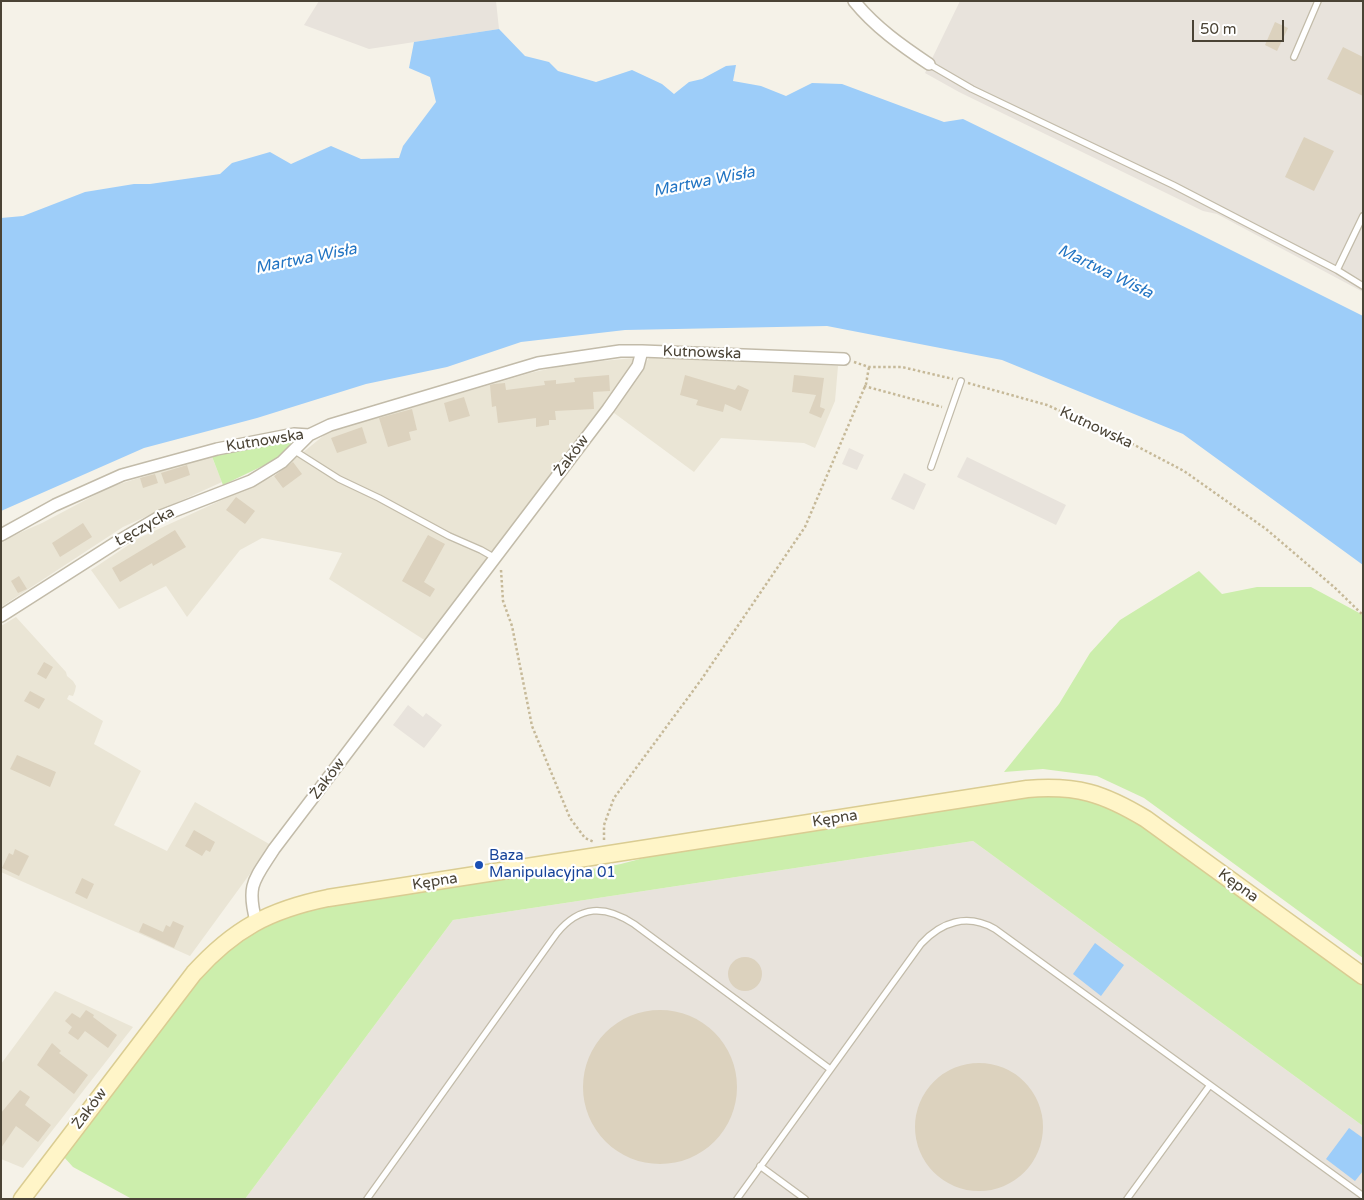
<!DOCTYPE html>
<meta charset="utf-8">
<style>
body{margin:0}
#map{position:relative;width:1364px;height:1200px;overflow:hidden;background:#f5f2e8;font-family:"Varela Round",sans-serif}
canvas{display:block}
.frame{position:absolute;inset:0;border:2px solid #4a4335;pointer-events:none}
.scale{position:absolute;left:1192px;top:20px;width:92px;height:22px;box-sizing:border-box;border:2px solid #4a4335;border-top:0;padding-left:6px;font-size:15px;line-height:18px;white-space:nowrap;color:#4a4335;-webkit-text-stroke:4px #fff;paint-order:stroke}
</style>
<div id="map">
<canvas width="1364" height="1200"></canvas>
<div class="frame"></div>
<div class="scale">50 m</div>
</div>
<script>
const context = document.querySelector('canvas').getContext('2d');
context.lineJoin = 'round';
function paint(path, color) { context.fillStyle = color; context.fill(path, 'evenodd'); }
function trace(path, color, width, dash) { context.strokeStyle = color; context.lineWidth = width; context.lineCap = dash ? 'butt' : 'round'; context.setLineDash(dash || []); context.stroke(path); }
function drawText(font, color, halo, rows, align = 'center') {
  context.font = font + ' "Varela Round",sans-serif'; context.lineWidth = 4.5; context.setLineDash([]); context.textBaseline = 'middle'; context.strokeStyle = halo; context.fillStyle = color; for (const [text, x, y, turn = 0] of rows) {
    context.save(); context.translate(x, y); context.rotate((+turn || 0) * Math.PI / 180); context.textAlign = isNaN(turn) ? turn : align; if (halo) context.strokeText(text, 0, 0); context.fillText(text, 0, 0); context.restore();
  }
}
paint(new Path2D(`
 M634 358 635 363 631 371 426 641 329 579 342 553 262 538 240 550 187 617 166 586 119 609 91 570 139 538 274 476 328 432 530 373 570 364Z
 M649 358 838 366 835 401 815 448 804 443 721 438 694 472 610 410Z
 M212 457 222 482 123 527 1 607V541L42 523 110 487 193 461Z
 M16 617 66 672 67 676 73 681 76 686 75 691 73 696 69 695 67 699 103 721 94 744 141 771 114 825 167 851 195 802 271 845 190 956 1 872V626Z
 M55 991 133 1027 23 1168 1 1159V1064Z`), '#eae5d5');
paint(new Path2D(`
 M319 1H496L499 29 369 49 304 25Z
 M960 1H1363V292L1217 214 1203 211 959 92 925 73Z
 M849 448 864 455 857 470 842 464Z
 M967 457 1066 505 1056 525 957 477Z
 M904 473 926 484 914 510 891 499Z
 M408 705 423 717 426 713 442 725 424 748 393 725Z
 M973 841 1363 1126V1199H245L453 920Z`), '#e8e3dc');
paint(new Path2D(`
 M292 437 297 440 295 445 271 462 223 485 211 454Z
 M1199 571 1222 594 1257 587H1311L1363 615V958L1144 798 1097 776 1043 769 1004 772 1059 704 1090 653 1120 620Z
 M1036 794 1088 799 1126 814 1363 985V1126L973 841 453 920 245 1199H132L73 1167 63 1156 190 988 230 947 278 918 324 906 567 869C596 871 619 865 647 857Z`), '#cceeac');
paint(new Path2D(`
 M499 29 525 56 549 62 558 71 596 82 632 70 662 84 674 94 689 82 702 79 726 66 736 65 733 81 761 86 786 96 812 83 842 84 944 122 963 119 1193 231 1363 316V565L1183 434 1002 360 827 326 625 330 521 342 447 367 366 384 257 418 144 448 1 511V218L23 216 85 192 134 184H150L220 174 232 163 270 152 291 164 331 146 361 159 399 158 403 146 436 102 430 77 409 68 414 42Z
 M1095 943 1124 965 1101 996 1073 974Z
 M1349 1128 1363 1138V1171L1355 1181 1326 1159Z`), '#9dcdf9');
paint(new Path2D(`
 M1275 22 1288 28 1277 51 1265 45Z
 M1343 47 1363 57V96L1327 79Z
 M1304 137 1334 151 1314 191 1285 177Z
 M609 375 610 391 593 392 594 409 555 411 556 420H549V425L536 427V418L498 423 496 406 492 407 490 385 494 384 505 383 506 390 545 385 544 381 556 380V384L575 382 574 378Z
 M685 375 735 390 738 385 749 390 741 411 725 404 723 412 696 405 698 400 680 395Z
 M794 375 824 378 820 407 825 409 821 418 809 413 816 395 792 392Z
 M464 397 470 416 449 422 444 403Z
 M412 409 417 430 409 432 411 440 388 447 379 418Z
 M362 427 367 443 337 453 331 438Z
 M293 462 302 474 283 488 274 476Z
 M187 465 190 475 165 484 161 473Z
 M155 474 158 483 143 488 140 478Z
 M236 497 255 511 245 524 226 510Z
 M83 523 92 537 60 557 52 543Z
 M175 530 186 547 153 566 152 563 120 582 112 568Z
 M428 535 445 544 424 582 435 589 430 597 402 581Z
 M19 576 27 589 18 593 11 581Z
 M44 662 53 667 46 679 37 674Z
 M30 691 45 699 39 709 24 701Z
 M17 755 56 772 50 787 10 769Z
 M194 830 215 842 210 852 206 850 202 856 185 846Z
 M15 849 29 856 19 876 2 868 9 853 13 855Z
 M82 878 94 884 87 899 75 893Z
 M173 921 184 926 174 948 139 932 143 923 163 932 166 925 170 927Z
 M728 974a17 17 0 1 1 34 0a17 17 0 1 1-34 0Z
 M86 1010 94 1015 93 1017 117 1035 108 1048 85 1031 78 1040 68 1033 72 1027 65 1021 72 1013 80 1018Z
 M583 1087a77 77 0 1 1 154 0a77 77 0 1 1-154 0Z
 M52 1043 61 1051 59 1053 88 1075 74 1094 37 1065Z
 M915 1127a64 64 0 1 1 128 0a64 64 0 1 1-128 0Z
 M20 1090 30 1097 25 1105 51 1125 38 1142 16 1126 1 1148V1113Z`), '#dcd2be');
const lane = new Path2D(`
 M1294 57 1318 1
 M929 64 972 89 1173 185 1337 270 1363 286
 M1337 270 1363 216
 M295 451 339 479 379 498 449 536 481 550 495 558
 M931 467 961 381
 M760 1166 805 1199
 M367 1199 557 933C580 905 605 905 634 924L830 1069
 M737 1199 921 944C941 922 967 913 995 929L1363 1196
 M1127 1199 1210 1085`);
const street = new Path2D(`
 M854 1C875 27 902 46 929 64
 M1 535 55 505 122 475 217 449 294 434 309 435 330 425 538 363 620 351H642L844 359
 M1 616 117 542 161 516 251 481 282 462 309 435
 M256 921C246 884 255 879 274 849L608 409 638 366 642 351`);
const secondary = new Path2D(`
 M22 1199 194 973C234 929 269 910 328 898L1027 789C1077 785 1103 793 1146 819L1363 976`);
trace(lane, '#c2bba9', 8);
trace(street, '#c2bba9', 14);
trace(secondary, '#dacc92', 19);
trace(new Path2D(`
 M854 362 869 367H902L953 379
 M968 383 1047 405 1123 439 1184 471 1266 529 1334 587 1363 615
 M864 386 942 407
 M501 570 503 601 512 626 532 726 570 818 585 838 594 842
 M604 840V825L614 798 701 680 805 527 866 384 869 367`), '#c6b998', 2.5, [2.5, 2.5]);
trace(lane, '#fff', 5.5);
trace(street, '#fff', 11);
trace(secondary, '#fff5c8', 16);
for (const [x, y, r, color] of [
 [479,865,5,"#1a4fb4"]
]) { const dot = new Path2D(); dot.arc(x, y, r, 0, 2 * Math.PI); context.fillStyle = color; context.fill(dot); trace(dot, '#fff', 2); }
drawText('15px', '#4a4335', '#fff', [
 ["Kutnowska",702,353,2],
 ["Kutnowska",1096,428,25],
 ["Kutnowska",265,441,-9],
 ["Żaków",572,456,-53],
 ["Łęczycka",145,527,-29],
 ["Żaków",328,779,-53],
 ["Kępna",835,819,-9],
 ["Kępna",435,882,-9],
 ["Kępna",1238,886,36],
 ["Żaków",90,1109,-53]
]);
drawText('15px', '#164399', '#fff', [
 ["Baza",489,856],
 ["Manipulacyjna 01",489,873]
], 'left');
drawText('italic 16px', '#2174c3', '#fff', [
 ["Martwa Wisła",704,182,-11],
 ["Martwa Wisła",306,259,-11],
 ["Martwa Wisła",1105,272,26]
]);
</script>
